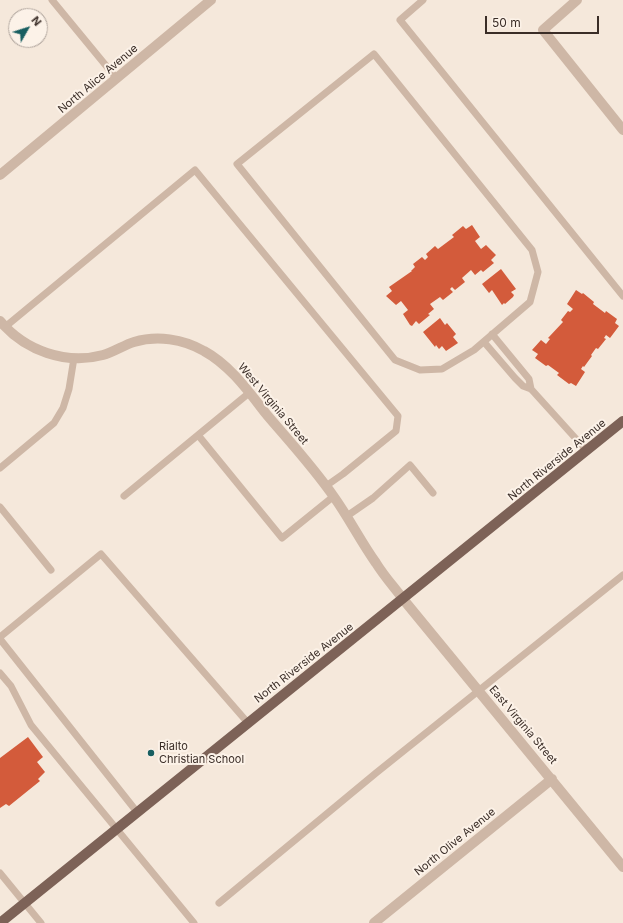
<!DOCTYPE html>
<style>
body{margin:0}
#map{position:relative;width:623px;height:923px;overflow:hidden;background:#f5e8db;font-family:Inter,sans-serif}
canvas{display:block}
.north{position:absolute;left:8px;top:8px;width:40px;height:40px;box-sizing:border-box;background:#fcf2e8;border:1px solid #aea39b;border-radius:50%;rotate:51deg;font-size:11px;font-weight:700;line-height:16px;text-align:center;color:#3a2d27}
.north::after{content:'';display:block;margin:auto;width:14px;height:18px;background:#185e60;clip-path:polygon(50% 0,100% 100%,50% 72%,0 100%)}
.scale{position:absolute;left:485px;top:16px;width:114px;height:18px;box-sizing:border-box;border:2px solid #3a2d27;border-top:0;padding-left:5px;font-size:12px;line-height:14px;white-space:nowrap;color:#3a2d27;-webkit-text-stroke:3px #fcf2e8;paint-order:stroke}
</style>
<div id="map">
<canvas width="623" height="923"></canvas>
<div class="north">N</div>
<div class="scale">50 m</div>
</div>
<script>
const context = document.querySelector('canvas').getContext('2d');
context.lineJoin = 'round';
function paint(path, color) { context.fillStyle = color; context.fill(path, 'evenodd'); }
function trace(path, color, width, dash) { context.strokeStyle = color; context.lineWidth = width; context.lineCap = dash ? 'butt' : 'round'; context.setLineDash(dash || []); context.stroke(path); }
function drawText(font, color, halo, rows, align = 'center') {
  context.font = font + ' Inter,sans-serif'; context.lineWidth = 4; context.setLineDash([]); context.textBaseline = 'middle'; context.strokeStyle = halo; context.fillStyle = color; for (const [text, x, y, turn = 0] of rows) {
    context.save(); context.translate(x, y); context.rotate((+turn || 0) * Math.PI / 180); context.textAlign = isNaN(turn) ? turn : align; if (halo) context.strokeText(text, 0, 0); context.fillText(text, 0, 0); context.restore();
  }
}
paint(new Path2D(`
 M472 225 480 237 475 241 481 249 486 245 496 255 491 260 494 263 483 272 481 270 475 275 471 270 462 278 465 282 455 290 452 287 450 289 453 292 443 300 440 297 430 304 434 309 428 314 430 315 419 324 416 321 412 326 410 325 403 314 408 310 401 301 396 305 386 296 392 291 389 287 412 271H411L415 267 413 264 422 257 425 260 428 257 426 254 435 246 438 249 454 237 452 235 463 226 466 229Z
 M501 269 516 289 511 292 514 295 513 297 505 304 504 303 502 305 492 290 489 293 482 284Z
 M576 290 582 294 583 293 594 302 593 304 605 313 606 311 617 319 615 323 619 326 610 338 606 335 604 338 606 339 598 349 596 348 591 355 592 356 584 367 583 366 581 369 585 372 576 386 571 383 569 384 557 375 559 373 548 365 546 366 535 358 538 354 532 350 541 340 546 344 550 339 548 338 563 322 561 320 568 311 570 312 573 309 567 304Z
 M440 318 445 325 447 323 456 334 453 337 458 343 446 351 442 346 439 349 436 345 435 347 423 332Z
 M28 737 43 757 37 762 45 772 38 779 40 781 9 806 6 804 0 808V758Z`), '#d35b3b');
trace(new Path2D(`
 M52 0 117 79
 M423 0 400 20 623 296
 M374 54 532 250 538 272 530 302 474 350 442 369 420 370 395 360 237 164Z
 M5 327 195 170 398 416 396 431 343 474 326 486
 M492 334 529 379 531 389
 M484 342 515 378 523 386 531 389 587 451
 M198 435 282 538 334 496
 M0 468 54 423 63 408 69 389 74 358
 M124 496 249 393
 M0 507 51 570
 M347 516 373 498 410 465 433 493
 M0 637 101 554 248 723
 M0 639 137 812
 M0 673 11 686 31 725 194 923
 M0 873 41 923
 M219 903 376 773 623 575`), '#ceb7a6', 7);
trace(new Path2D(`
 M577 0 543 30 623 130
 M0 175 211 0
 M0 321C25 351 66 365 103 355 114 352 124 345 134 342 157 335 183 339 204 351 230 365 249 392 267 415 290 442 314 468 334 497 349 518 361 542 376 563 384 576 394 587 403 599L623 867
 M374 923 552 779`), '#ceb7a6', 10);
trace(new Path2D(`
 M0 923 623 421`), '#7d6257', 10);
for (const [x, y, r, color] of [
 [151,753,4,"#185e60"]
]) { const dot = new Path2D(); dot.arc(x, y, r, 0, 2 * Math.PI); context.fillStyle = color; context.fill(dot); trace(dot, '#fcf2e8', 1.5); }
drawText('11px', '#3a2d27', '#fcf2e8', [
 ["North Alice Avenue",98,79,-40],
 ["West Virginia Street",273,404,50],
 ["North Riverside Avenue",557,460,-39],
 ["North Riverside Avenue",304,663,-38],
 ["East Virginia Street",523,725,50],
 ["North Olive Avenue",455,842,-39]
]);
drawText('11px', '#3a2d27', '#fcf2e8', [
 ["Rialto",159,747],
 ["Christian School",159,760]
], 'left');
</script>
